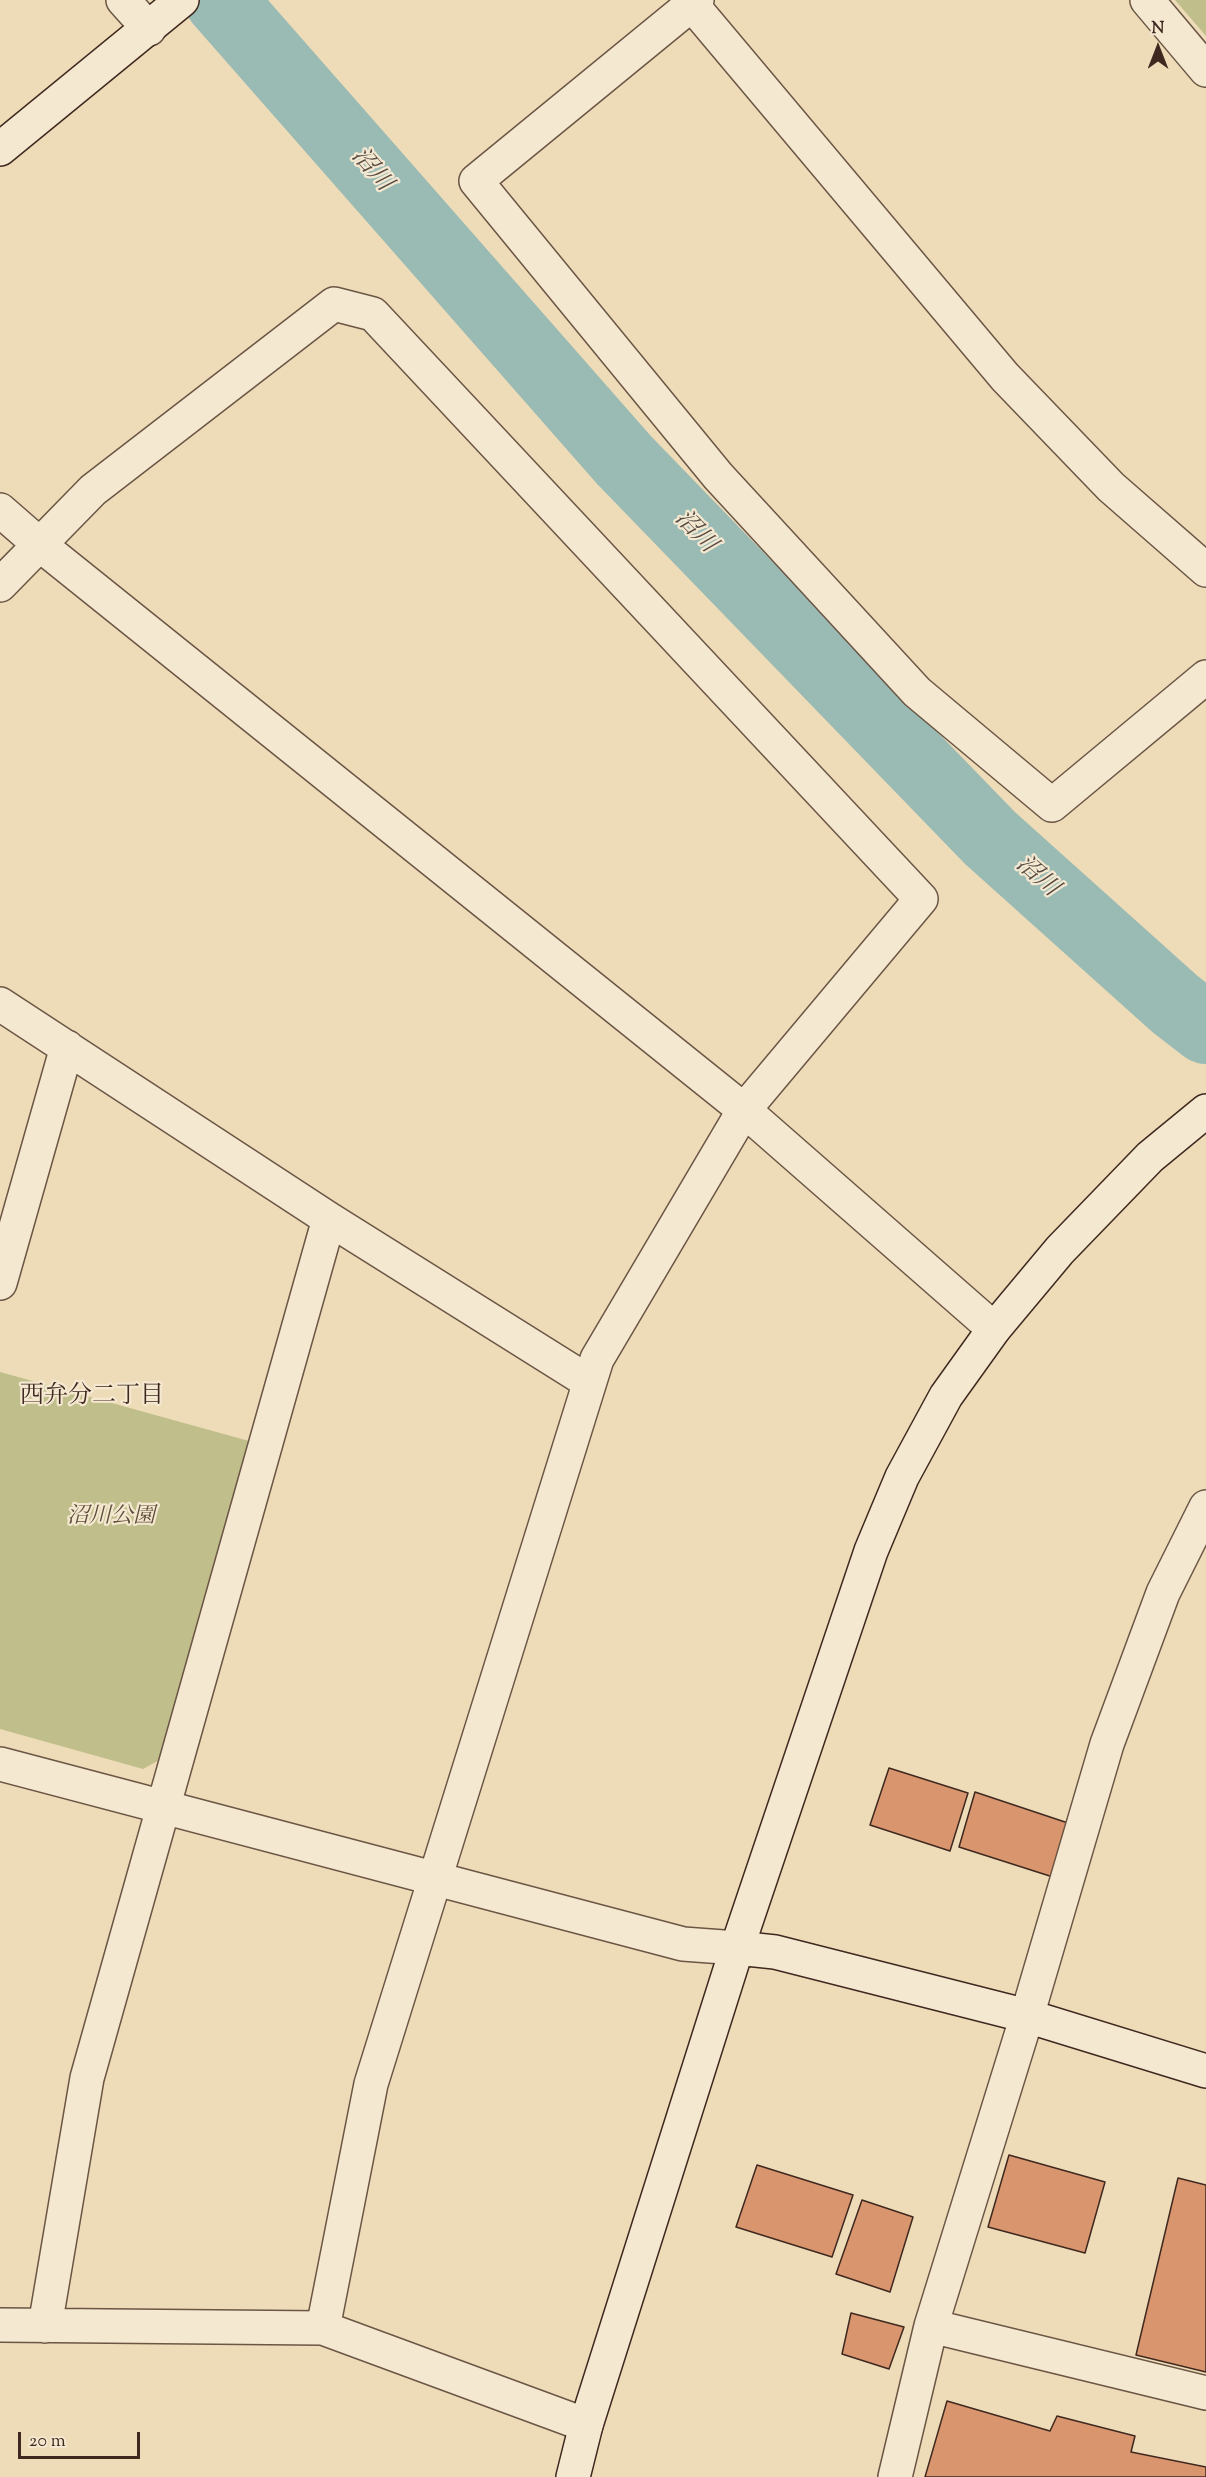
<!DOCTYPE html>
<meta charset="utf-8">
<style>
body{margin:0}
#map{position:relative;width:1206px;height:2477px;overflow:hidden;background:#eedcb8;font-family:"Sorts Mill Goudy",serif}
canvas{display:block}
.north{position:absolute;left:1128px;top:18px;width:60px;height:60px;-webkit-text-stroke:4px #f4e8d1;paint-order:stroke;rotate:0deg;font-size:16px;font-weight:700;line-height:24px;text-align:center;color:#3f281f}
.north::after{content:'';display:block;margin:auto;width:21px;height:27px;background:#3f281f;clip-path:polygon(50% 0,100% 100%,50% 72%,0 100%)}
.scale{position:absolute;left:18px;top:2432px;width:122px;height:27px;box-sizing:border-box;border:3px solid #3f281f;border-top:0;padding-left:8px;font-size:18px;line-height:21px;white-space:nowrap;color:#3f281f;-webkit-text-stroke:4px #f4e8d1;paint-order:stroke}
</style>
<div id="map">
<canvas width="1206" height="2477"></canvas>
<div class="north">N</div>
<div class="scale">20 m</div>
</div>
<script>
const context = document.querySelector('canvas').getContext('2d');
context.lineJoin = 'round';
function paint(path, color) { context.fillStyle = color; context.fill(path, 'evenodd'); }
function trace(path, color, width, dash) { context.strokeStyle = color; context.lineWidth = width; context.lineCap = dash ? 'butt' : 'round'; context.setLineDash(dash || []); context.stroke(path); }
function drawText(font, color, halo, rows, align = 'center') {
  context.font = font + ' "Sorts Mill Goudy","Noto Serif JP",serif'; context.lineWidth = 4.5; context.setLineDash([]); context.textBaseline = 'middle'; context.strokeStyle = halo; context.fillStyle = color; for (const [text, x, y, turn = 0] of rows) {
    context.save(); context.translate(x, y); context.rotate((+turn || 0) * Math.PI / 180); context.textAlign = isNaN(turn) ? turn : align; if (halo) context.strokeText(text, 0, 0); context.fillText(text, 0, 0); context.restore();
  }
}
paint(new Path2D(`
 M1175 0H1206V36Z
 M0 1372 249 1441 161 1759 143 1769 0 1729Z`), '#c0be8a');
trace(new Path2D(`
 M220 0 624 460 990 838 1175 1004 1206 1028`), '#9abab4', 72);
const building = new Path2D(`
 M889 1768 968 1793 950 1851 870 1825Z
 M975 1792 1074 1825 1056 1878 959 1847Z
 M1009 2155 1105 2182 1085 2253 988 2227Z
 M757 2165 853 2195 832 2257 736 2227Z
 M1178 2178 1206 2185V2372L1136 2355Z
 M862 2200 913 2217 890 2292 836 2274Z
 M851 2313 904 2327 889 2369 842 2354Z
 M947 2401 1050 2431 1057 2416 1135 2436 1131 2452 1206 2467V2477H925Z`);
paint(building, '#d9956d');
trace(building, '#3f281f', 1.5);
const street = new Path2D(`
 M123 0 149 29
 M688 0 1005 377 1111 487 1206 570
 M697 0 476 181 718 476 917 692 1052 805 1206 677
 M1147 0 1206 70
 M0 510 39 544 744 1110 994 1329
 M0 585 93 490 334 304 373 314 921 899 744 1110 597 1359 371 2084 323 2328
 M0 1004 329 1219 589 1382
 M0 1283 67 1047
 M0 1764 683 1944 737 1948
 M0 2325 323 2328 586 2425
 M45 2326 87 2078 329 1219
 M931 2326 1206 2393
 M895 2477 931 2326 1027 2016 1107 1744 1163 1593 1206 1507`);
const secondary = new Path2D(`
 M0 149 182 0
 M737 1948 775 1952 1027 2016 1206 2071
 M573 2477 586 2425 737 1948 871 1551 902 1477 946 1396 994 1329 1060 1250 1150 1157 1206 1111`);
trace(street, '#6b5545', 36);
trace(secondary, '#3f281f', 36);
trace(street, '#f4e8d1', 33);
trace(secondary, '#f4e8d1', 33);
drawText('italic 22px', '#5f4e3a', '#f4e8d1', [
 ["沼川公園",111,1518]
]);
drawText('italic 24px', '#564c44', '#f4e8d1', [
 ["沼川",370,171,49],
 ["沼川",694,533,46],
 ["沼川",1036,878,41]
]);
drawText('24px', '#3f281f', '#f4e8d1', [
 ["西弁分二丁目",92,1398]
]);
</script>
